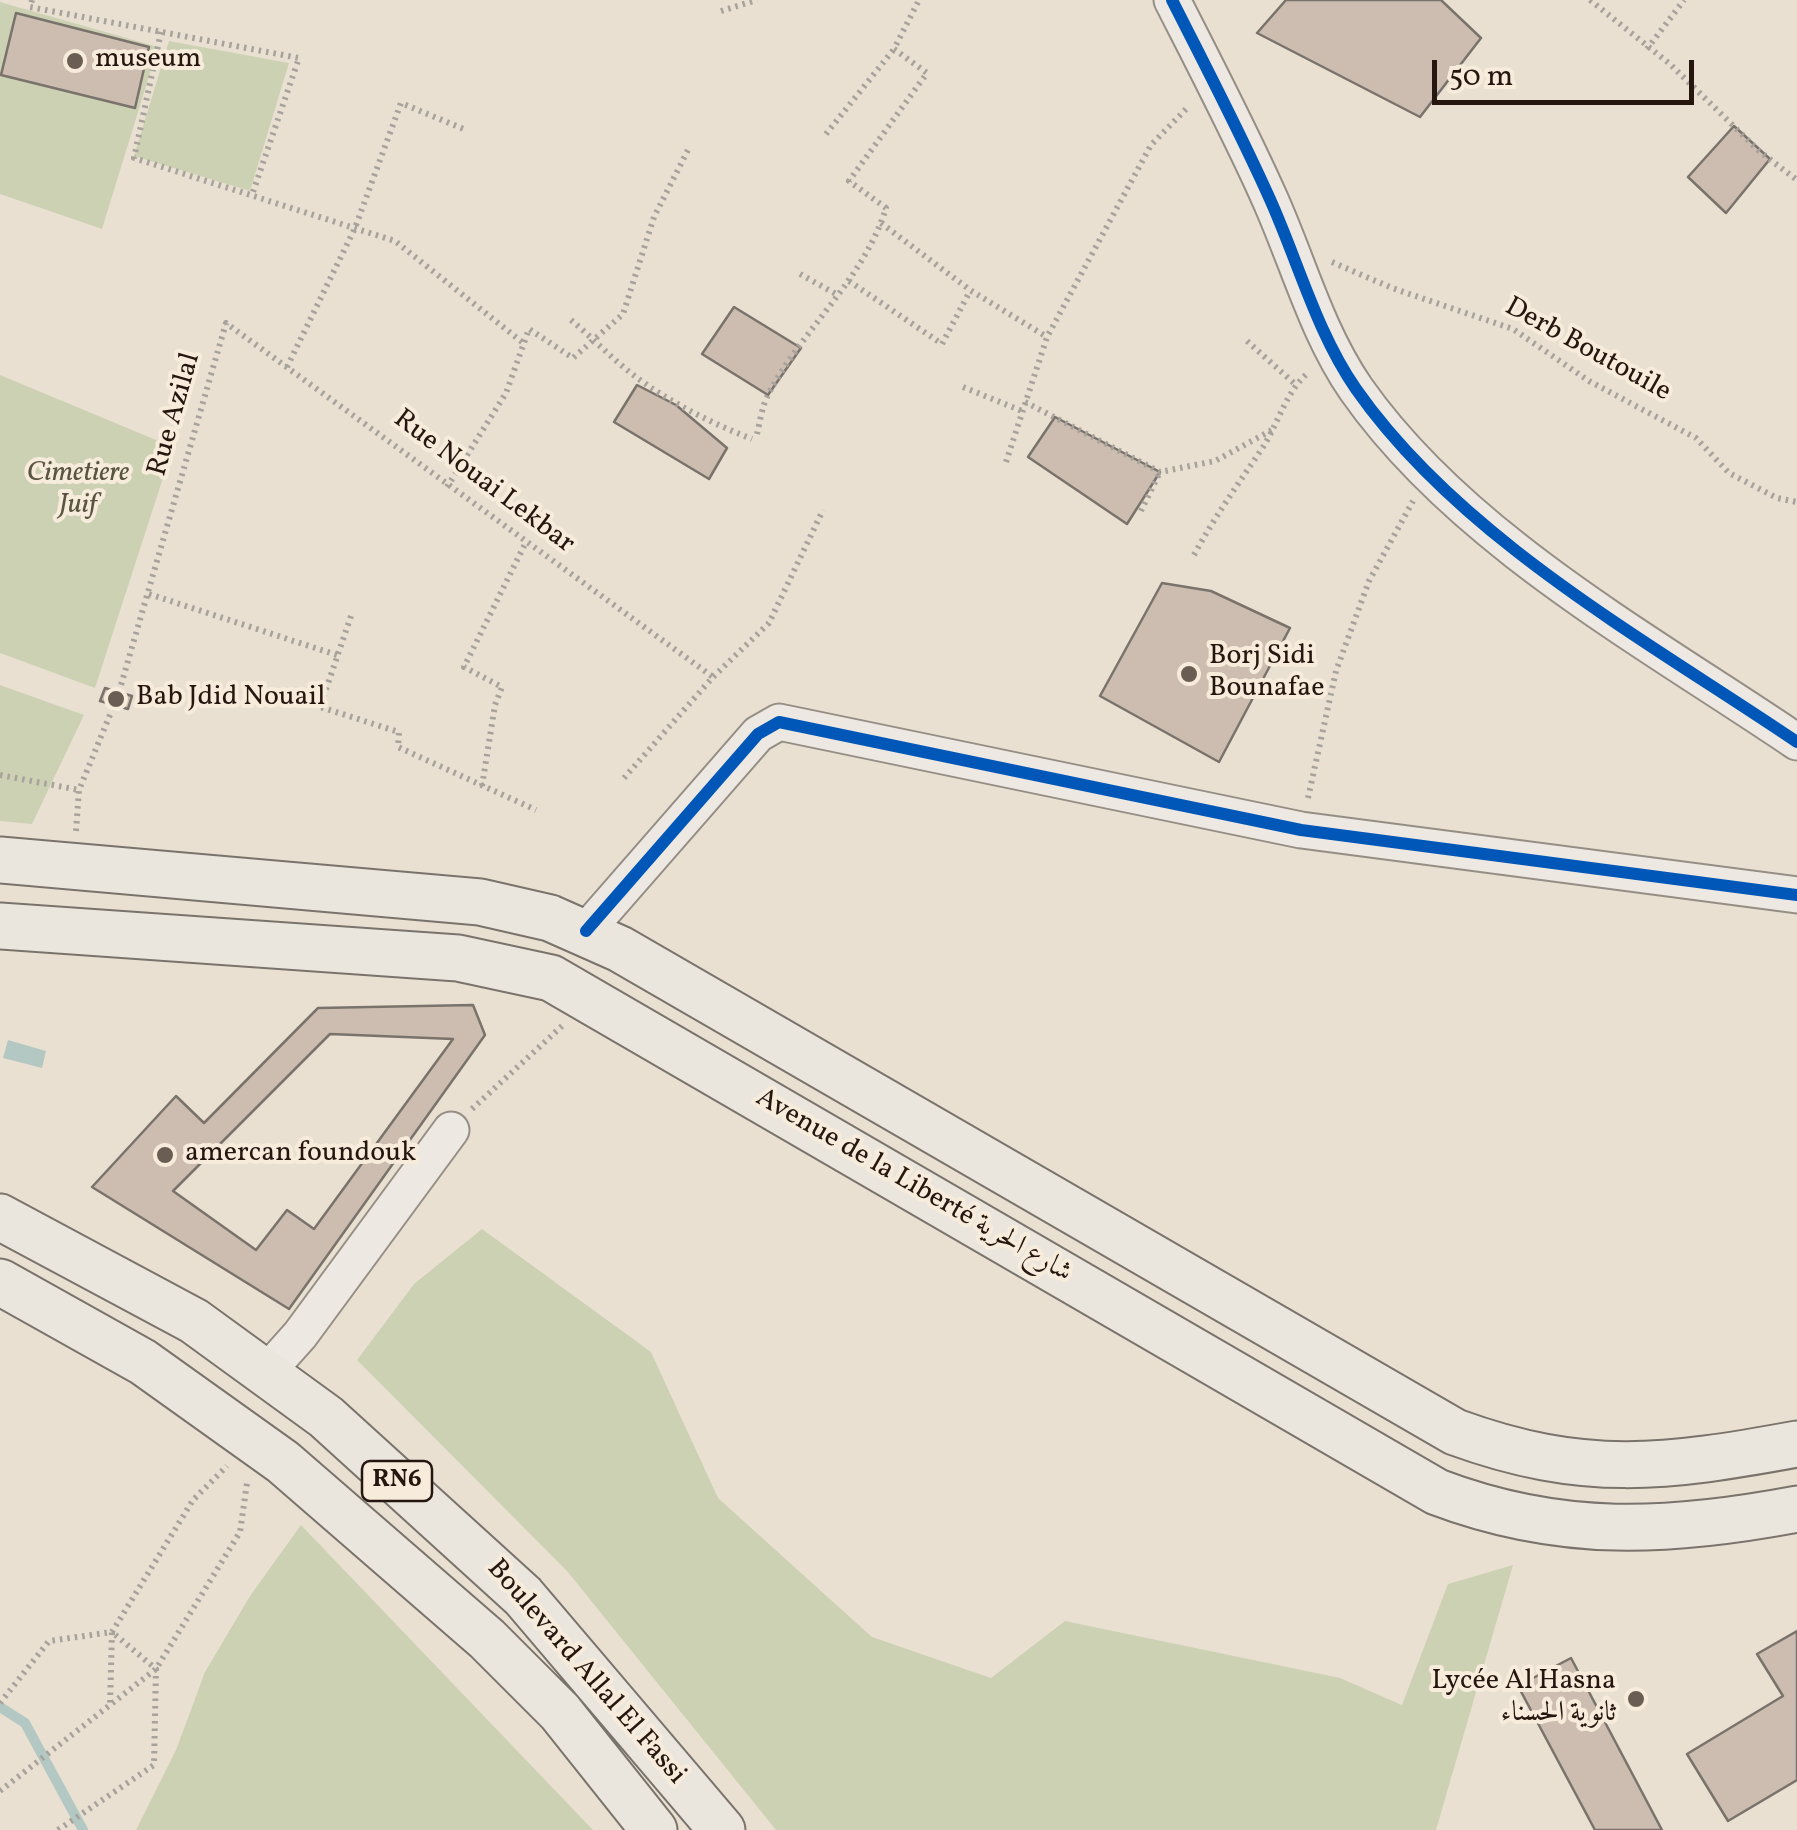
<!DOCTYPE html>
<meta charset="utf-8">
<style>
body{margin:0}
#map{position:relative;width:1797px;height:1830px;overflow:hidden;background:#e9e0d2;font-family:Vollkorn,serif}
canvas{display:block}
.scale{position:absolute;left:1432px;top:60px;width:262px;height:45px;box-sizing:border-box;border:5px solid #25170f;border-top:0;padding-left:12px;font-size:30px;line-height:35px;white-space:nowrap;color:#25170f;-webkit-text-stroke:8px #f7ecdc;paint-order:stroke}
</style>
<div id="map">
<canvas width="1797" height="1830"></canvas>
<div class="scale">50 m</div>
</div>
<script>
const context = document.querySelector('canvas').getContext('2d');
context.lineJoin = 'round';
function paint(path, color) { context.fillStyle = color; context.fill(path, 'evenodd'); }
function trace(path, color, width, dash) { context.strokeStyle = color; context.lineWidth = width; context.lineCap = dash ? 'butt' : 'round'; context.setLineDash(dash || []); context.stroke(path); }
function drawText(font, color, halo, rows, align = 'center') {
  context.font = font + ' Vollkorn,Amiri,serif'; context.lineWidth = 8; context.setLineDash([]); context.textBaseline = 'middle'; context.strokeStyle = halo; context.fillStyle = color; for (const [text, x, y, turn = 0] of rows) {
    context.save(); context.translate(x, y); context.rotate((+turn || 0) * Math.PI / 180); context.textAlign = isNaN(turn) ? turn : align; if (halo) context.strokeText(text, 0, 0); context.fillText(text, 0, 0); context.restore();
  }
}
paint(new Path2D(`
 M0 2 158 47 102 229 0 194Z
 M169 41 289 63 250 191 134 156Z
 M0 375 173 447 95 688 0 653Z
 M0 685 84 715 32 824 0 821Z
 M482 1229 651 1352 718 1498 872 1637 991 1678 1065 1621 1340 1678 1402 1705 1448 1584 1513 1565 1436 1830H776L567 1571 357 1360 414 1284Z
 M301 1525 593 1830H136L176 1750 205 1672 250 1596Z`), '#cdd1b3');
paint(new Path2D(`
 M8 1040 46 1051 42 1068 3 1058Z`), '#b3c8c2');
trace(new Path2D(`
 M0 1707 25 1723 83 1830`), '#b3c8c2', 10);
const building = new Path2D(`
 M1286 0H1441L1481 38 1420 117 1257 33Z
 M16 13 149 47 135 108 1 75Z
 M1734 126 1770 159 1726 213 1688 177Z
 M734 307 801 348 768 395 702 354Z
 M637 385 676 405 727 448 709 479 614 422Z
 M1055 417 1160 472 1127 524 1028 457Z
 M1162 583 1211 591 1290 628 1219 762 1100 696Z
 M105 688 132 696 128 709 100 701Z
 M473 1005 485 1035 289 1309 92 1187 176 1096 204 1123 318 1008ZM330 1034 453 1039 314 1229 287 1210 256 1250 173 1191Z
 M1797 1631V1780L1728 1821 1687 1754 1783 1696 1757 1654Z
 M1571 1658 1662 1830H1595L1518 1686Z`);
paint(building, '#cdbdb0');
trace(building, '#79736b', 2.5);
const minor = new Path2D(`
 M1172 0C1205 65 1239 130 1269 197 1298 261 1316 331 1356 389 1461 539 1648 641 1797 742
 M586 931 758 734 779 722 1301 830 1797 895
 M266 1373 300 1335 451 1130`);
const major = new Path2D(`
 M0 860 480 902 550 918 620 949 1455 1432C1584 1479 1666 1468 1797 1444
 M0 926 458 958 551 978 1437 1492C1561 1539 1669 1533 1797 1509
 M0 1217 194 1321 326 1417 523 1596 722 1830
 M0 1282 143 1362 283 1462 487 1639 560 1712 654 1830`);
trace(minor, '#958e85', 39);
trace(major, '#79736b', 49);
trace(new Path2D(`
 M32 0 30 7 299 58 252 195
 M1590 0 1670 64 1759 151 1797 180
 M721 11 757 0
 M161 32 134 158 395 241 522 342
 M1647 49 1684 0
 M826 134 894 49
 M881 223 970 290 1047 337
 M1332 262 1392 288 1513 329 1589 381 1696 438 1729 473 1777 498 1797 502
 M800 274 836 294
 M849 281 942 344 970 291
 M571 320C593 338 613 360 636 377 671 403 711 423 752 439
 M1247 341 1295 384
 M287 367 355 228 401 103 466 130
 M963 387 1022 411
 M1025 402 1160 472 1215 461 1272 430
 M757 434C760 422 762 406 768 395 800 332 865 278 886 208L849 181 927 73 894 49 919 0
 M1006 462 1047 337 1151 145 1189 106
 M447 487 506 393 529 329 573 358 623 314 654 217 688 150
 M1141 511 1160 472
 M1194 555C1215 516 1239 483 1263 447 1279 422 1286 391 1309 372
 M149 594 337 655
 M351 616 320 707 399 732 398 747 536 810
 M119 692 226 323 713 677
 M0 775 79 790
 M624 778 713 677 769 623 823 510
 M482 786 495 705 502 687 464 667 525 544
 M1308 798 1336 671 1369 581 1413 501
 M76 831 79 790 114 705
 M472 1109 562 1026
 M0 1703 49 1641 112 1632 193 1500 227 1466
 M0 1791 156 1669 240 1532 247 1483
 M58 1830 154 1765 156 1669 112 1632 110 1706`), '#a7a29c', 6, [2.5, 5]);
trace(minor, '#ede8e2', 35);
trace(major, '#eae5dd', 45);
trace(new Path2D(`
 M1172 0C1205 65 1239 130 1269 197 1298 261 1316 331 1356 389 1461 539 1648 641 1797 742
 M586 931 758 734 779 722 1301 830 1797 895`), '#0057b8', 12);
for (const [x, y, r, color] of [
 [75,61,10,"#6a5d53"],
 [1189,674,10,"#6a5d53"],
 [116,699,10,"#6a5d53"],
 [165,1155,10,"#6a5d53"],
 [1636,1699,10,"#6a5d53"]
]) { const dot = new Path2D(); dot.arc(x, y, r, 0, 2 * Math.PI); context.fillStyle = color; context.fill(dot); trace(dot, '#f7ecdc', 4); }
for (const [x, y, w] of [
 [397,1481,70]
]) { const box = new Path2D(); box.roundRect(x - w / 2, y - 20, w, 40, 8); context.fillStyle = '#f7ecdc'; context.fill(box); trace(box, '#25170f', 2.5); }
drawText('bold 25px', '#25170f', null, [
 ["RN6",397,1481]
]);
drawText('28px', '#25170f', '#f7ecdc', [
 ["museum",95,61],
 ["Borj Sidi",1209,658],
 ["Bounafae",1209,690],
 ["Bab Jdid Nouail",136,699],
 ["amercan foundouk",185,1155],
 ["Lycée Al Hasna",1616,1683,"right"],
 ["ثانوية الحسناء",1616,1715,"right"]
], 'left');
drawText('28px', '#25170f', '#f7ecdc', [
 ["Derb Boutouile",1587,351,29],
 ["Rue Azilal",176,415,-74],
 ["Rue Nouai Lekbar",483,483,37],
 ["Avenue de la Liberté شارع الحرية",913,1187,30],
 ["Boulevard Allal El Fassi",585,1673,49]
]);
drawText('italic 28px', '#585440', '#f7ecdc', [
 ["Cimetiere",78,475],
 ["Juif",78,507]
]);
</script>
